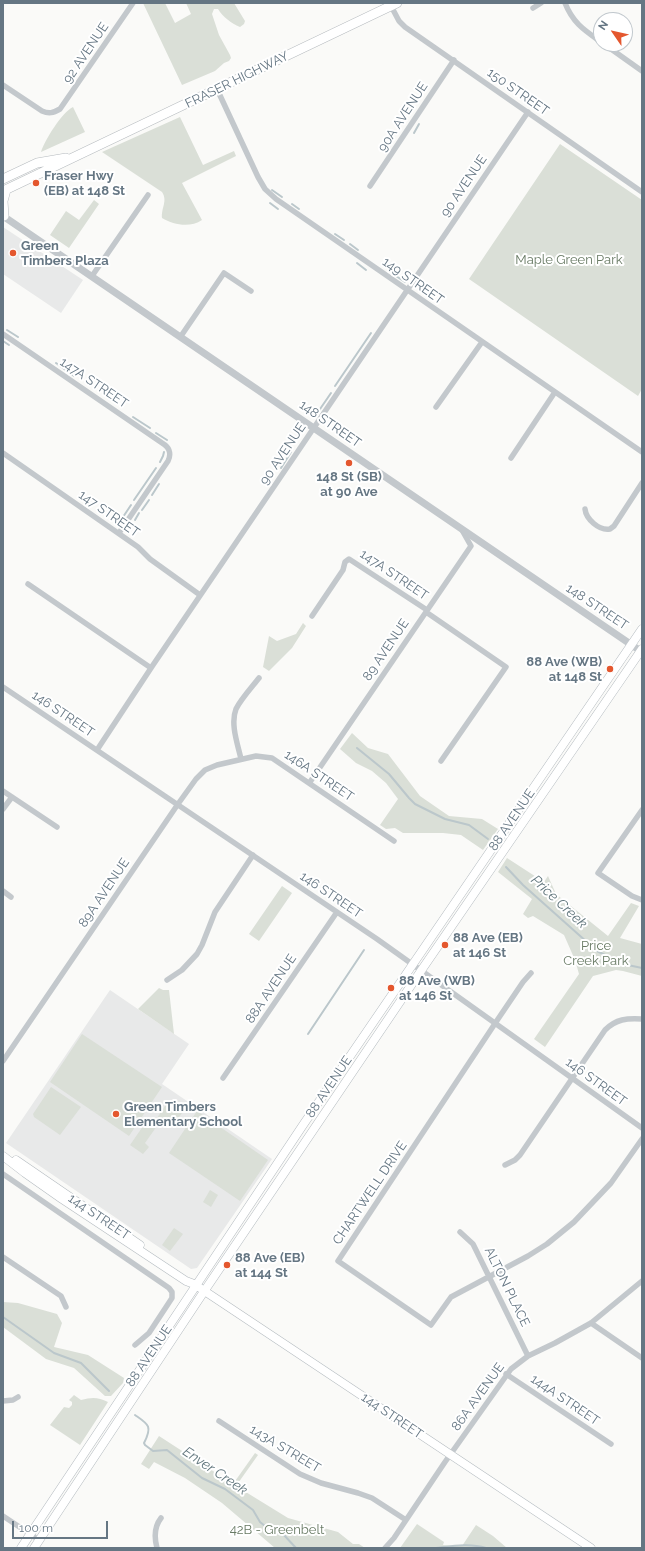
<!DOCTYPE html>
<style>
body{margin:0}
#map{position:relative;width:645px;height:1551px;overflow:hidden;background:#fafaf8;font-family:Raleway,sans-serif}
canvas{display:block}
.frame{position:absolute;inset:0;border:4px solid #657683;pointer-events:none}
.north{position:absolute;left:593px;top:12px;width:40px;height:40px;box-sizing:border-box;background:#fff;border:1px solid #c1c8cd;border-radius:50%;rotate:304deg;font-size:11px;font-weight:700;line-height:16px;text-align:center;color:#657683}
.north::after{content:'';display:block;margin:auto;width:14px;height:18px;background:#e4572e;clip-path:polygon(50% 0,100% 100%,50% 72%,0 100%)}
.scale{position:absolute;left:12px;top:1521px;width:96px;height:18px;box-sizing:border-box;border:2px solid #657683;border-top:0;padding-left:5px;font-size:12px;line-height:14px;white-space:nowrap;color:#657683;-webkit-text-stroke:3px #fff;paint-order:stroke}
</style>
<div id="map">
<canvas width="645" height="1551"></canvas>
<div class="frame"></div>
<div class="north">N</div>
<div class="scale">100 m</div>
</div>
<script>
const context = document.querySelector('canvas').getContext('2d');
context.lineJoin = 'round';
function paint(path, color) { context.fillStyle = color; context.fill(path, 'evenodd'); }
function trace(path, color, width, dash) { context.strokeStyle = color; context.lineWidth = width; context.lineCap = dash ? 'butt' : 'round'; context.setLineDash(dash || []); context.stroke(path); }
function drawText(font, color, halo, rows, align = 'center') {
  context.font = font + ' Raleway,sans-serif'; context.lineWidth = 4; context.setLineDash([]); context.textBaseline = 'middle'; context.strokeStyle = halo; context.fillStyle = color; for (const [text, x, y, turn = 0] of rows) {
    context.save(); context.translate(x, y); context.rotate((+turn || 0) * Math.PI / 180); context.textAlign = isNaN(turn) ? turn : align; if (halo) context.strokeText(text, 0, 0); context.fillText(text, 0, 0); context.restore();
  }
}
paint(new Path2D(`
 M3 227 83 280 61 313 3 274Z
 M110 990 189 1044 162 1084 272 1159 197 1268 191 1269 6 1143Z`), '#e8e9e9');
paint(new Path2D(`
 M143 3H165L175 23 191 14 186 3H234L245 21 244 24 240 27C231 23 223 17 218 9H214L212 14 219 35 230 55 231 58 229 61 224 63 215 71 182 85Z
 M73 107 85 132 41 152C45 140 62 112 73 107Z
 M180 117 203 165 234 151 236 156 182 183 202 220C190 228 174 225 162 218 161 208 168 201 162 192L102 152Z
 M560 144 642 200V389L638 396 469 279Z
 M94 200 99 204 69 248 50 235 66 211 79 220Z
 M303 623 306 626 292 648 269 671 263 667 269 636 277 641 296 634Z
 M352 733 368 748 388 754 420 796 449 816 482 819 498 829 483 850 461 835 443 833H403L395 828 386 829 380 825 398 799 386 783 372 771 356 763 340 749Z
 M507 858 544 882 548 876 556 894 608 936 631 903 639 906 620 938 642 944V976L623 971 616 970 593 976 545 1047 534 1039 579 974 575 960 564 935 533 916 528 918 523 914 532 899 498 872Z
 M282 886 292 893 259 941 249 934Z
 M159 988 163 990H169L174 1034 138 1009Z
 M82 1034 162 1087 129 1136 50 1082Z
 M51 1087 81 1107 60 1135 34 1117 33 1114Z
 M167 1103 182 1113 171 1128 157 1118Z
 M197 1111 268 1160 240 1201 169 1153Z
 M148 1119 157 1126 145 1143 149 1147 143 1154 130 1145Z
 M210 1190 218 1195 211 1207 203 1202Z
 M174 1228 183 1234 170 1251 162 1245Z
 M3 1302 18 1303 57 1314 62 1323 54 1347 88 1355 124 1378 123 1383 111 1396H105L74 1368 46 1359 3 1327Z
 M74 1395 81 1400C92 1397 98 1397 108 1402L80 1445 50 1425 64 1407 69 1408 72 1405V1402L69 1400Z
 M159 1436 233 1484 255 1453 258 1455 236 1486 288 1518 338 1532 353 1544H359L365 1548H275L222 1503 185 1478 154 1462 149 1469 141 1464Z
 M417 1524 444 1542 443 1545 462 1546 476 1525 493 1536 507 1548H400Z`), '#dadfd7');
trace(new Path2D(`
 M414 133 419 124
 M272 190 282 197
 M270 203 278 209
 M292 204 299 209
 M335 234 344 240
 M350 244 358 250
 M357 263 366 270
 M396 276 405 282
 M7 330 18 337
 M3 341 9 345
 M56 363 74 376
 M335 386 371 333
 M318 412 331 393
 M133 417 150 428
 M156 433 167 440
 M160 462 163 456 164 452
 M281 468 291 452
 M152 495 159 484
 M134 500 156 468
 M142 510 149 500
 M123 517 131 505
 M135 520 139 513
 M357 748 389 774 409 798 415 804 445 819 469 825 488 839
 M506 867 523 885 597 951 623 964 642 968
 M308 1034 364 950
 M3 1317 54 1353 81 1363 109 1391
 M135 1415C148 1424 153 1426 144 1443L145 1445 153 1451 167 1450 202 1478 225 1489 253 1510 260 1522 270 1530 283 1534 296 1548
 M436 1548C453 1546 470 1543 486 1548`), '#bbc7cb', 2);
const secondary = new Path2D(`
 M3 1156 25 1173 62 1199 186 1281 194 1284 591 1548
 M16 1160 140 1245
 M21 1548 303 1125 642 629
 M34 1548 201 1296 414 981 642 649`);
const primary = new Path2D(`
 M3 179 37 163 66 158
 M3 191 397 3
 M4 216 3 201 6 190`);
trace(secondary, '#b3babf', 9);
trace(primary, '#b5babe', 10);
trace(new Path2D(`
 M565 3C573 23 584 30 601 42
 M390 4 399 21 405 27 642 192
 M533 8 541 3
 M604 44 642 71
 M3 85 42 111C49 114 53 113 60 109L133 3
 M217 89 258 177 265 189 276 199 642 452
 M370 186 454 60
 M92 276 148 195
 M3 334 165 445C170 449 171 455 168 461L119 533
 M181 336 224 273 251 291
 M436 407 482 342
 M3 453 138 547 150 559 200 595
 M511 458 555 392
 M585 509C586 519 599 531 610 529L614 526 642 483
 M28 584 151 668
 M426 612 506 667 441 761
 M312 616 343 570 345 562 349 559 427 610
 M3 687 377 939 642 1128
 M97 750 153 665 528 112
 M241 759C238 745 230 724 236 709 241 699 252 687 259 678
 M310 782 471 546 462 530
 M3 791 57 827
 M3 809 12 797
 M642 810 598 873 632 896 642 900
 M3 891 11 897
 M531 973 523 982 498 1019 338 1261 431 1325 451 1297 528 1256 547 1244 574 1222 611 1183 642 1139
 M167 980 182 970 197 954 202 945 215 912 253 855
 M3 1061 178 804 196 779 205 770 217 765 256 756 272 758 394 841
 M223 1078 337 912
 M505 1165 515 1160 520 1155 605 1030C616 1019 627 1018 642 1019
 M3 1174 169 1288 172 1292V1298L149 1333 135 1345
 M460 1232 473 1244 528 1356
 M3 1257 61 1296 66 1307
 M591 1323 642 1358
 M506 1374 611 1444
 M3 1401 13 1400 18 1397
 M219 1421 300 1474 321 1483 358 1493 372 1498 406 1520
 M3 1516 39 1540
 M157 1548C154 1537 154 1527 161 1518
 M385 1548 394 1538 445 1462 511 1369 528 1356 555 1343 591 1323 642 1281`), '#c3c8cc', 5.5);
trace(new Path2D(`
 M3 216 642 652`), '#c3c8cc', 7);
trace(secondary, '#fff', 8);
trace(primary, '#fff', 9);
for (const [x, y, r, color] of [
 [36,183,4,"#e4572e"],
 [13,253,4,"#e4572e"],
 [349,463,4,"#e4572e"],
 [610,669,4,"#e4572e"],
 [445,945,4,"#e4572e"],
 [391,988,4,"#e4572e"],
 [116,1114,4,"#e4572e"],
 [227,1265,4,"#e4572e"]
]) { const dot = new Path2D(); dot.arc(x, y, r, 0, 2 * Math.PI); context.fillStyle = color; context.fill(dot); trace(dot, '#fff', 1.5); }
drawText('13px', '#657683', '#fff', [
 ["92 AVENUE",86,53,-56],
 ["FRASER HIGHWAY",237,80,-26],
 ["150 STREET",518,92,35],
 ["90A AVENUE",403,117,-57],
 ["90 AVENUE",464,186,-56],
 ["149 STREET",413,281,35],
 ["147A STREET",94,383,34],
 ["148 STREET",330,424,35],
 ["90 AVENUE",283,454,-56],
 ["147 STREET",109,514,35],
 ["147A STREET",394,575,34],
 ["148 STREET",597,607,34],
 ["89 AVENUE",386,650,-56],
 ["146 STREET",63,714,34],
 ["146A STREET",319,776,34],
 ["88 AVENUE",512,820,-56],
 ["89A AVENUE",104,893,-56],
 ["146 STREET",331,895,34],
 ["88A AVENUE",271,989,-56],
 ["146 STREET",596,1082,36],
 ["88 AVENUE",329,1087,-56],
 ["CHARTWELL DRIVE",370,1193,-56],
 ["144 STREET",99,1217,34],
 ["ALTON PLACE",507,1287,64],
 ["88 AVENUE",149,1356,-56],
 ["86A AVENUE",478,1397,-54],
 ["144A STREET",565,1400,34],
 ["144 STREET",392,1416,34],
 ["143A STREET",285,1449,31]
]);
drawText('bold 13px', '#657683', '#fff', [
 ["Fraser Hwy",44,176],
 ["(EB) at 148 St",44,191],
 ["Green",21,246],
 ["Timbers Plaza",21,261],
 ["148 St (SB)",349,477,"center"],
 ["at 90 Ave",349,492,"center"],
 ["88 Ave (WB)",602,662,"right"],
 ["at 148 St",602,677,"right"],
 ["88 Ave (EB)",453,938],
 ["at 146 St",453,953],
 ["88 Ave (WB)",399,981],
 ["at 146 St",399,996],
 ["Green Timbers",124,1107],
 ["Elementary School",124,1122],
 ["88 Ave (EB)",235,1258],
 ["at 144 St",235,1273]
], 'left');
drawText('13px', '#687a64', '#fff', [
 ["Maple Green Park",569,260],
 ["Price",596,946],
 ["Creek Park",596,961],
 ["42B - Greenbelt",277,1530]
]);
drawText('italic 14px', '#60757c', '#fff', [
 ["Price Creek",559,902,43],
 ["Enver Creek",215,1471,34]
]);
</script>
